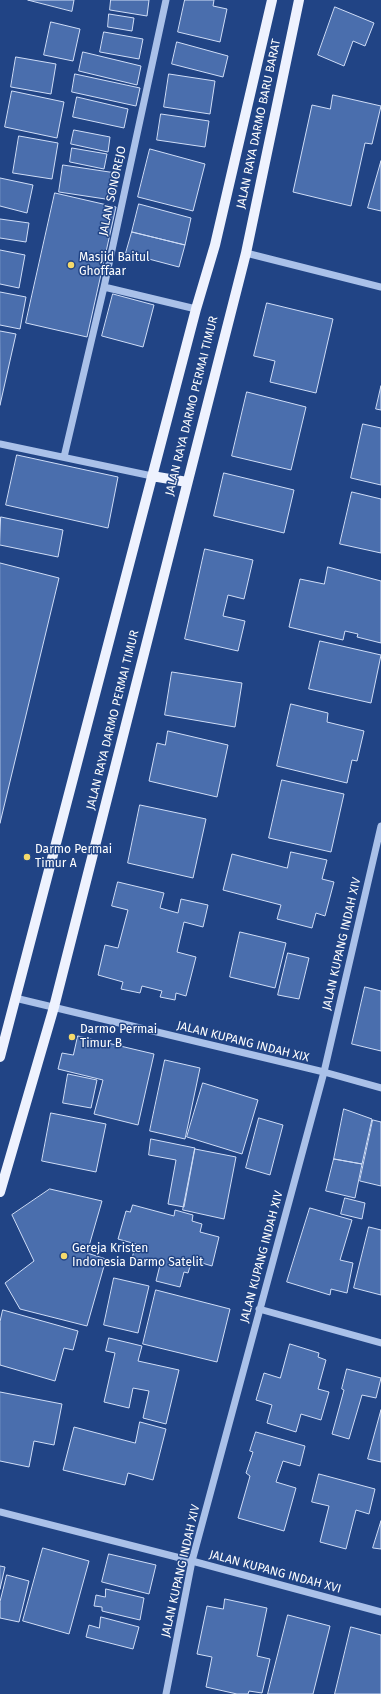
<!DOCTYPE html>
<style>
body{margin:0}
canvas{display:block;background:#214485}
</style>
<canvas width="381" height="1694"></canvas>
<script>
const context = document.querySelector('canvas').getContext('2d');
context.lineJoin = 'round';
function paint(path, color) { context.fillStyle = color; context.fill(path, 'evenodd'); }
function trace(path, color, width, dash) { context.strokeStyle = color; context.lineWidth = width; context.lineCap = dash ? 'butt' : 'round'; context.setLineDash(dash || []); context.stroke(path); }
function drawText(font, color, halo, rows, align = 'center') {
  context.font = font + ' "Fira Sans",sans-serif'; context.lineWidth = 3; context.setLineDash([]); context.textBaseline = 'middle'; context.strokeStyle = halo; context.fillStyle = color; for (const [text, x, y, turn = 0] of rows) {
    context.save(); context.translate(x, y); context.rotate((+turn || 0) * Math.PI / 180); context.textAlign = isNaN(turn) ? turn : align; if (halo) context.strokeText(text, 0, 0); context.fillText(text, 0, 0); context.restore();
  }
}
const building = new Path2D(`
 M28 0H74L72 11Z
 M111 0H149L147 16 110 10Z
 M185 0H214L213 6 227 9 220 42 178 32Z
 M335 7 374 23 365 46 353 41 344 66 318 55Z
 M109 14 134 18 132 31 108 27Z
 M51 22 80 29 73 61 44 55Z
 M104 32 143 39 139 59 100 52Z
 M177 42 228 56 223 77 172 64Z
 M83 52 141 66 137 85 79 71Z
 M16 57 56 64 51 94 11 87Z
 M75 74 140 88 136 106 72 92Z
 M169 74 215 81 210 114 164 107Z
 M12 91 64 102 57 138 5 127Z
 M333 95 381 106 372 144 365 143 351 206 293 192 312 105 330 109Z
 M77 97 128 109 124 128 73 117Z
 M161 114 209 121 205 147 157 140Z
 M74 130 110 137 108 152 71 144Z
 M19 136 58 143 52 179 13 173Z
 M72 148 107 154 104 169 70 162Z
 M150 149 205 164 193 211 138 197Z
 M381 161V211L368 208Z
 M63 165 116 173 112 200 59 192Z
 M0 178 33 185 27 213 0 206Z
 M55 193 116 207 87 337 26 323Z
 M139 204 191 218 185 245 132 232Z
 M0 219 29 223 26 242 0 238Z
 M132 232 185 245 179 267 126 253Z
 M0 250 25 255 19 288 0 284Z
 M0 292 26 297 20 329 0 325Z
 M113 294 154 305 143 347 102 336Z
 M267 303 333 319 316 393 270 382 275 361 254 356Z
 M0 331 16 334 0 405Z
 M381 386V410L376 409Z
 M247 392 306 407 291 470 232 456Z
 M363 424 381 428V485L351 478Z
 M17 455 118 477 108 528 6 505Z
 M224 473 294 490 284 533 214 516Z
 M352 492 381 499V553L340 544Z
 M1 517 63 530 58 557 0 545Z
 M205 549 253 560 244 599 228 595 223 616 245 621 238 651 185 639Z
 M0 563 59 578 0 823Z
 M328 567 381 581V643L357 637 358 634 345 631 343 640 289 627 300 579 324 584Z
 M320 641 381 655 371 703 309 689Z
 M172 672 242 683 235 727 165 715Z
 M291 704 328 713 327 722 364 731 357 761 352 760 347 783 277 766Z
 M168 731 228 745 217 797 149 781 157 743 165 745Z
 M282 780 344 794 331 852 269 838Z
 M140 805 206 819 193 878 128 863Z
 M291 852 327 860 322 879 334 882 325 916 316 913 312 928 277 919 281 905 223 890 232 854 287 868Z
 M118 882 164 893 160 908 178 913 181 899 208 905 203 927 184 922 177 952 196 957 186 996 176 993 175 1000 160 997 162 991 142 986 140 993 121 989 123 982 98 975 105 945 118 948 128 910 112 906Z
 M240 932 286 943 275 988 230 977Z
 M288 953 309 958 299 999 278 995Z
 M365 987 381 991V1051L352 1044Z
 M78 1036 154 1054 138 1125 94 1114 103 1080 58 1069 62 1053 73 1055Z
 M165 1060 200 1068 185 1139 150 1131Z
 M68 1074 97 1080 91 1108 63 1103Z
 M203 1083 258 1100 242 1154 187 1137Z
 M344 1109 372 1119 362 1164 334 1159Z
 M51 1113 106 1124 96 1172 42 1161Z
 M259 1118 283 1125 270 1175 246 1168Z
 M373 1120 381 1122V1186L360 1181Z
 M151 1139 195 1148 184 1207 168 1204 176 1160 149 1155Z
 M195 1149 236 1157 224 1219 183 1210Z
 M334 1159 362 1164 355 1198 326 1191Z
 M50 1189 102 1201 87 1253 106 1259 87 1326 20 1309 5 1283 34 1261 12 1215Z
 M345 1198 365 1203 362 1219 341 1214Z
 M133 1205 174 1216 175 1210 193 1215 192 1221 202 1224 200 1232 219 1237 212 1266 192 1260 188 1273 184 1272 180 1287 156 1281 160 1265 132 1258 136 1244 118 1239 126 1211 130 1212Z
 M310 1208 352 1220 340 1260 353 1263 347 1293 331 1289 330 1295 287 1282Z
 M369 1227 381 1230V1295L354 1288Z
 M114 1278 149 1286 138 1333 104 1325Z
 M156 1290 230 1309 217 1362 143 1344Z
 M3 1310 78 1331 73 1350 64 1348 55 1381 0 1365V1322Z
 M109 1338 142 1346 138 1361 179 1370 166 1424 143 1418 149 1391 133 1388 129 1408 104 1402 115 1353 106 1351Z
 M290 1344 319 1353 318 1357 326 1360 318 1389 329 1392 321 1420 301 1414 296 1432 267 1423 272 1405 256 1400 264 1373 280 1378Z
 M347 1369 381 1378 376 1398 362 1395 349 1439 332 1434 344 1390 342 1389Z
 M0 1392 62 1404 54 1445 34 1441 29 1467 0 1461Z
 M381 1410V1462L368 1459Z
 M140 1422 166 1429 153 1480 128 1473 125 1485 63 1470 74 1427 135 1443Z
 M256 1432 305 1446 300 1466 283 1461 276 1482 296 1488 284 1531 238 1518 250 1476 246 1473 253 1452 250 1451Z
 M319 1474 375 1489 369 1514 356 1510 346 1549 320 1542 329 1506 312 1502Z
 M381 1521V1549L373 1548Z
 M43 1548 89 1561 69 1634 23 1621Z
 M109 1554 156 1565 149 1594 102 1582Z
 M0 1566 5 1567 0 1589Z
 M7 1575 29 1581 19 1622 0 1618V1602Z
 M106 1589 144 1598 140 1620 102 1611V1607L94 1606 96 1595 105 1597Z
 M225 1599 267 1608 257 1656 270 1659 262 1693 249 1691 248 1694H237L206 1687 212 1657 197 1654 207 1606 223 1609Z
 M288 1615 330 1626 313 1694H268Z
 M101 1617 139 1627 133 1649 86 1637 89 1625 99 1628Z
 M351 1627 381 1635V1694H335Z`);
paint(building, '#4a6ead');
trace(building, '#cfddf7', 1);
trace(new Path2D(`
 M246 253 381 287
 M104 287 196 309
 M0 444 152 476
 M64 457 104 287 166 0
 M15 998 324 1072 381 1088
 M259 1309 381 1343
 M0 1512 192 1561 381 1612
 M166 1694 192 1561 324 1072 381 826`), '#aac1e9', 7);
trace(new Path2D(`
 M152 476 187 482
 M0 1057 196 309 215 245 272 0
 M0 1192 54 1007 246 253 299 0`), '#eef2fe', 10);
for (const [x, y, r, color] of [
 [71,265,4,"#f5da6c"],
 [27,857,4,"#f5da6c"],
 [72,1037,4,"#f5da6c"],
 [64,1256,4,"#f5da6c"]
]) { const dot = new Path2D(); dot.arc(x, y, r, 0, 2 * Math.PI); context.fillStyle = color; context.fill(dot); trace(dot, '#214485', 1.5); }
drawText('12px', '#fff', '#214485', [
 ["JALAN RAYA DARMO BARU BARAT",259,124,-78],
 ["JALAN SONOREJO",113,191,-78],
 ["JALAN RAYA DARMO PERMAI TIMUR",192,406,-76],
 ["JALAN RAYA DARMO PERMAI TIMUR",113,720,-76],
 ["JALAN KUPANG INDAH XIV",342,944,-77],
 ["JALAN KUPANG INDAH XIX",243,1042,14],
 ["JALAN KUPANG INDAH XIV",262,1257,-75],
 ["JALAN KUPANG INDAH XIV",181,1571,-77],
 ["JALAN KUPANG INDAH XVI",275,1572,15]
]);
drawText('12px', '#fff', '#214485', [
 ["Masjid Baitul",79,258],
 ["Ghoffaar",79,272],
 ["Darmo Permai",35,850],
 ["Timur A",35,864],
 ["Darmo Permai",80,1030],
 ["Timur B",80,1044],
 ["Gereja Kristen",72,1249],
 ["Indonesia Darmo Satelit",72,1263]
], 'left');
</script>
